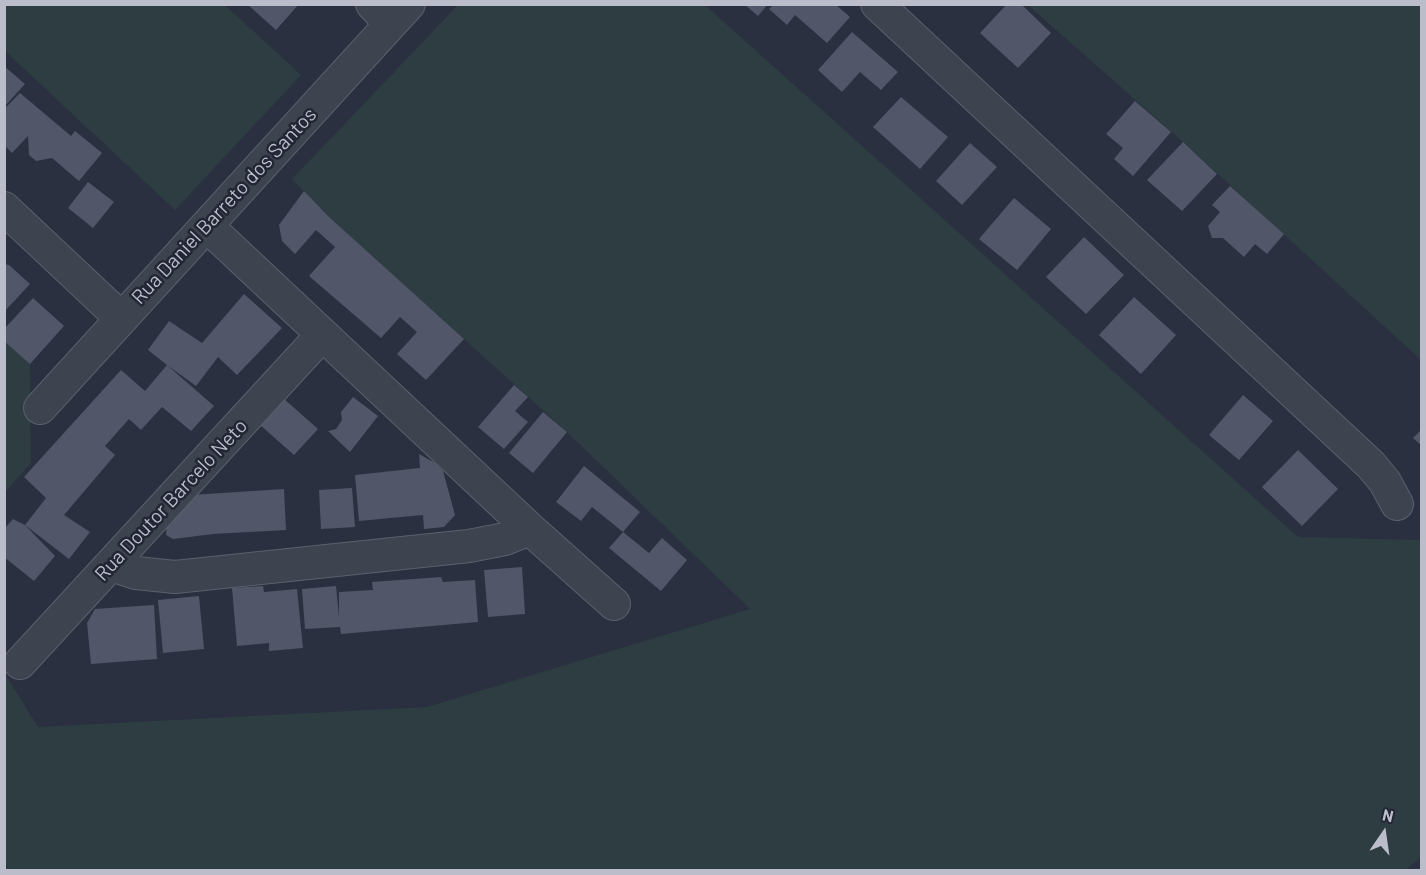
<!DOCTYPE html>
<style>
body{margin:0}
#map{position:relative;width:1426px;height:875px;overflow:hidden;background:#2a3040;font-family:Barlow,sans-serif}
canvas{display:block}
.frame{position:absolute;inset:0;border:6px solid #bbbeca;pointer-events:none}
.north{position:absolute;left:1354px;top:803px;width:60px;height:60px;-webkit-text-stroke:4px #232735;paint-order:stroke;rotate:13deg;font-size:16px;font-weight:700;line-height:24px;text-align:center;color:#bbbeca}
.north::after{content:'';display:block;margin:auto;width:21px;height:27px;background:#bbbeca;clip-path:polygon(50% 0,100% 100%,50% 72%,0 100%)}
</style>
<div id="map">
<canvas width="1426" height="875"></canvas>
<div class="frame"></div>
<div class="north">N</div>
</div>
<script>
const context = document.querySelector('canvas').getContext('2d');
context.lineJoin = 'round';
function paint(path, color) { context.fillStyle = color; context.fill(path, 'evenodd'); }
function trace(path, color, width, dash) { context.strokeStyle = color; context.lineWidth = width; context.lineCap = dash ? 'butt' : 'round'; context.setLineDash(dash || []); context.stroke(path); }
function drawText(font, color, halo, rows, align = 'center') {
  context.font = font + ' Barlow,sans-serif'; context.lineWidth = 5; context.setLineDash([]); context.textBaseline = 'middle'; context.strokeStyle = halo; context.fillStyle = color; for (const [text, x, y, turn = 0] of rows) {
    context.save(); context.translate(x, y); context.rotate((+turn || 0) * Math.PI / 180); context.textAlign = isNaN(turn) ? turn : align; if (halo) context.strokeText(text, 0, 0); context.fillText(text, 0, 0); context.restore();
  }
}
paint(new Path2D(`
 M4 5H225L301 75 175 210 5 51Z
 M458 5H705L1298 537 1421 540V857L1406 870H5L4 672 38 727 427 707 750 609 567 432 328 216 292 179Z
 M1028 5H1421V360L1183 142Z
 M5 341 30 364 31 463 5 492Z`), '#2d3d42');
paint(new Path2D(`
 M247 4H299L276 30Z
 M744 4H768L758 16Z
 M774 4H835L850 17 827 43 795 15 787 25 769 9Z
 M1007 4H1021L1051 33 1018 68 980 33Z
 M852 32 898 72 881 90 860 72 842 92 818 70Z
 M4 66 25 84 4 107Z
 M20 93 71 136 75 131 102 153 79 181 52 158 36 161 29 155 28 136 12 153 5 146V108Z
 M901 97 948 137 920 169 873 127Z
 M1135 101 1171 132 1133 176 1114 159 1123 148 1106 134Z
 M1183 142 1217 174 1182 211 1147 180Z
 M970 143 997 167 962 205 936 181Z
 M88 182 114 202 93 228 68 208Z
 M1230 186 1284 234 1267 254 1255 244 1244 257 1223 238H1212L1208 226 1220 212 1212 205Z
 M304 191 328 216 464 339 426 380 397 354 417 332 400 317 381 338 309 276 335 247 316 230 295 254 282 241 279 225Z
 M1014 198 1051 229 1017 270 979 239Z
 M1084 237 1124 275 1086 314 1046 277Z
 M4 264 9 265 30 284 4 312Z
 M244 294 282 328 237 375 218 357 196 386 167 365 214 406 191 431 162 407 141 430 129 419 105 446 115 455 64 515 90 532 69 559 25 525 46 498 24 477 121 370 145 391 167 365 148 350 169 321 202 343Z
 M1134 297 1176 335 1141 374 1099 335Z
 M33 298 64 326 30 364 4 341V329Z
 M514 385 528 397 515 411 528 422 504 449 478 427Z
 M1243 395 1273 421 1239 460 1209 435Z
 M353 397 378 416 350 452 328 431 336 429 342 420 341 412Z
 M283 398 318 429 294 455 259 424Z
 M543 412 567 432 533 473 509 453Z
 M1422 429V446L1413 438Z
 M1298 450 1338 489 1302 526 1262 487Z
 M419 454 435 463 443 471 455 515 444 527 424 529 423 515 359 521 355 475 420 468Z
 M584 466 640 512 623 532 592 507 581 521 556 502Z
 M352 488 355 527 321 529 319 490Z
 M284 489 286 530 213 534 173 539 166 535 167 523 191 495Z
 M13 519 25 525 55 556 34 581 4 557V529Z
 M623 532 649 553 662 538 687 560 661 591 609 548Z
 M522 567 525 614 488 617 484 570Z
 M441 577 443 582 475 580 478 622 341 634 340 627 305 629 302 589 336 586 339 617V592L373 590 372 582Z
 M263 586 264 592 297 589 303 648 269 651V643L237 646 232 588Z
 M199 596 204 649 163 653 158 600Z
 M154 605 157 659 91 664 87 623 95 609Z`), '#515768');
const minor = new Path2D(`
 M372 4 391 24
 M877 4 1371 465 1385 482 1397 504
 M4 208 121 318
 M207 226 530 529 614 604
 M40 408 409 4
 M112 565 136 573 175 577 469 546 505 539 530 529
 M20 663 322 335`);
trace(minor, '#5c606d', 34);
trace(minor, '#3e4350', 32);
drawText('20px', '#bbbeca', '#232735', [
 ["Rua Daniel Barreto dos Santos",224,206,-47],
 ["Rua Doutor Barcelo Neto",171,500,-47]
]);
</script>
